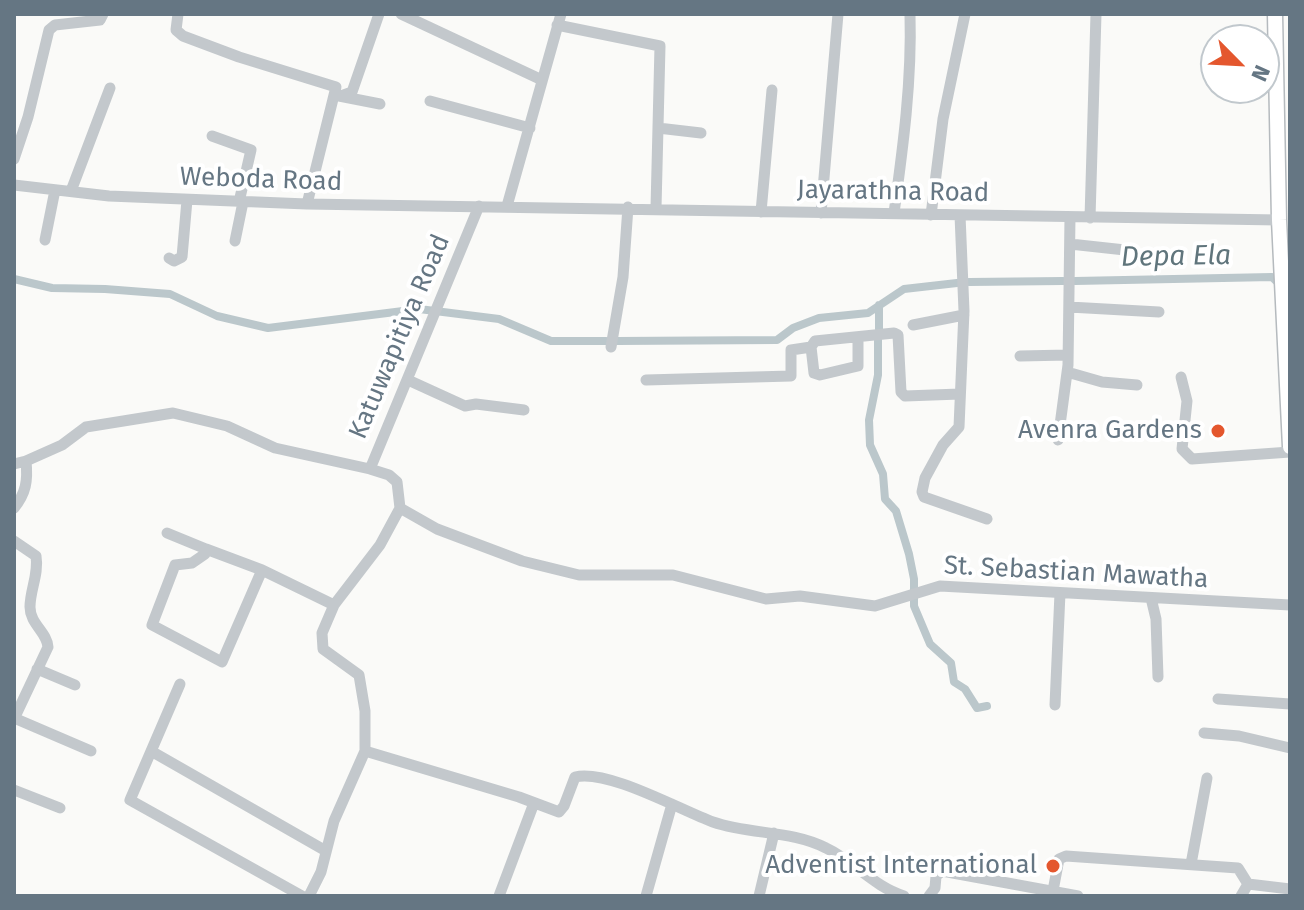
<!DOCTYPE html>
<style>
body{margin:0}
#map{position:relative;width:1304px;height:910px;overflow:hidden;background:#fafaf8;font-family:"Fira Sans",sans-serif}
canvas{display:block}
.frame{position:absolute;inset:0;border:16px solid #657683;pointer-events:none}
.north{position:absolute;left:1200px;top:24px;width:80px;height:80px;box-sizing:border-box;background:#fff;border:2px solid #c1c8cd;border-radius:50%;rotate:114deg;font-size:22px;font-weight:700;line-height:32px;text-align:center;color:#657683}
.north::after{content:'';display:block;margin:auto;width:28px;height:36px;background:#e4572e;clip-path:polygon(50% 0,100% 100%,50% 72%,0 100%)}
</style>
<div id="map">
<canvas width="1304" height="910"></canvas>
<div class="frame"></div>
<div class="north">N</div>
</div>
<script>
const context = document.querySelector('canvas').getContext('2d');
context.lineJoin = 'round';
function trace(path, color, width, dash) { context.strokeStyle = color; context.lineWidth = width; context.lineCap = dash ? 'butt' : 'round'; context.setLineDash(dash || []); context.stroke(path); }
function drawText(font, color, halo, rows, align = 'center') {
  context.font = font + ' "Fira Sans",sans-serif'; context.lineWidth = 8; context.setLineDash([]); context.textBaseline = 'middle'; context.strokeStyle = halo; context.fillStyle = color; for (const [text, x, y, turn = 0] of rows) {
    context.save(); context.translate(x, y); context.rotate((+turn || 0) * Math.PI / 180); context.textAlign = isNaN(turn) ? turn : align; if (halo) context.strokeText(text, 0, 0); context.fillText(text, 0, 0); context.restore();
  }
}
trace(new Path2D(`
 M14 279 52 288 105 289 170 294 217 316 268 328 419 309 499 319 551 341H606
 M1075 281 1272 277 1276 281
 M969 282 1063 281
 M879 329V305
 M878 340V375L869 420 870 445 883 474 885 499 896 511 909 554 914 579V606L930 644 951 663 954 682 965 689 977 708 987 706
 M617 341 777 340 793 328 819 318 868 313 904 289 957 283`), '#bbc7cb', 8);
const major = new Path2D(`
 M1275 14 1279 220 1290 447`);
trace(major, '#b5babe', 17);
trace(new Path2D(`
 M178 14 176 30 183 36 239 57 336 87 334 95 380 104
 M401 14 542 80
 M557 25 660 46 656 208
 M341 96 352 92 379 14
 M430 101 530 128
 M658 128 701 133
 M212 136 251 150 239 202
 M14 159 28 117 49 30 55 25 100 20 103 14
 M14 185 109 196 307 204 1279 220
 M71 191 110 88
 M307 204 334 95
 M507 206 561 14
 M761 212 772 90
 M821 213 838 14
 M894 213C903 147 912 81 910 14
 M931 215 943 119 965 14
 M960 215 964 311 959 427 943 445 925 478 922 492 924 497 987 519
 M1090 218 1096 14
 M45 240 55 190
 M235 241 243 202
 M1070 244 1125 250
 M169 258 174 261 182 257 187 200
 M1069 307 1159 312
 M913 325 964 315
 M858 337V366L820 375 814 373 811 347 815 341 894 333 898 335 901 392 905 396 960 394
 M611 347 623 277 628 207
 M1020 356 1068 355
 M1067 372 1102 382 1137 385
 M1181 377 1187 401 1182 449 1192 459 1290 452
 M408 380 465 406 476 404 524 410
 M646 380 791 376V350L811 347
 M1058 440 1068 365 1070 217
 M14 464 26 461 62 445 86 427 173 413 227 426 275 448 370 469 389 475 397 482 400 508 380 545 334 605 322 633 323 649 359 675 365 711V751L334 821 321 872 309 896
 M370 469 479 206
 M14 508C26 493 28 481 26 461
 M400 508 437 529 522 561 579 575H673L766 599 800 596 875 606 940 586 1290 605
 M167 533 206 549 205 554 192 563 175 565 152 625 222 662 262 570
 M14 541 36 556C39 574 30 590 30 607 30 624 47 632 48 647L14 719
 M206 549 262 570 334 605
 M1151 598 1156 619 1158 677
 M37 669 75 685
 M180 684 130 800 302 896
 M1218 699 1290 704
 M1055 705 1060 593
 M14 718 91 751
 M1204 733 1239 736 1290 748
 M151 751 326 851
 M365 751 519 797 559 812 564 806 575 777C608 769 680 810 713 822 750 835 791 830 826 848 854 861 874 887 904 896
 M14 790 60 808
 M1191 864 1207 778
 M499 896 534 803
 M646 896 672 804
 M759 896 774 833
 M929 896 935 888 936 876 942 871 1078 896
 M1052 896 1059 859 1066 856 1238 868 1248 884
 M1241 896 1248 884 1290 889`), '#c3c8cc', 11);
trace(major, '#fff', 14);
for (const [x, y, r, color] of [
 [1218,431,8,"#e4572e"],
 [1053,866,8,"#e4572e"]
]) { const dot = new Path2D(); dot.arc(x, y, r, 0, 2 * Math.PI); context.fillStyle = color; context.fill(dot); trace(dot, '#fff', 3); }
drawText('26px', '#657683', '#fff', [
 ["Weboda Road",261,180,2],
 ["Jayarathna Road",893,192,1],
 ["Katuwapitiya Road",400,337,-67],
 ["St. Sebastian Mawatha",1076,573,3]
]);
drawText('26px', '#657683', '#fff', [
 ["Avenra Gardens",1202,431],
 ["Adventist International",1037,866]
], 'right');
drawText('italic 28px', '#60757c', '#fff', [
 ["Depa Ela",1176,257,-1]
]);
</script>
